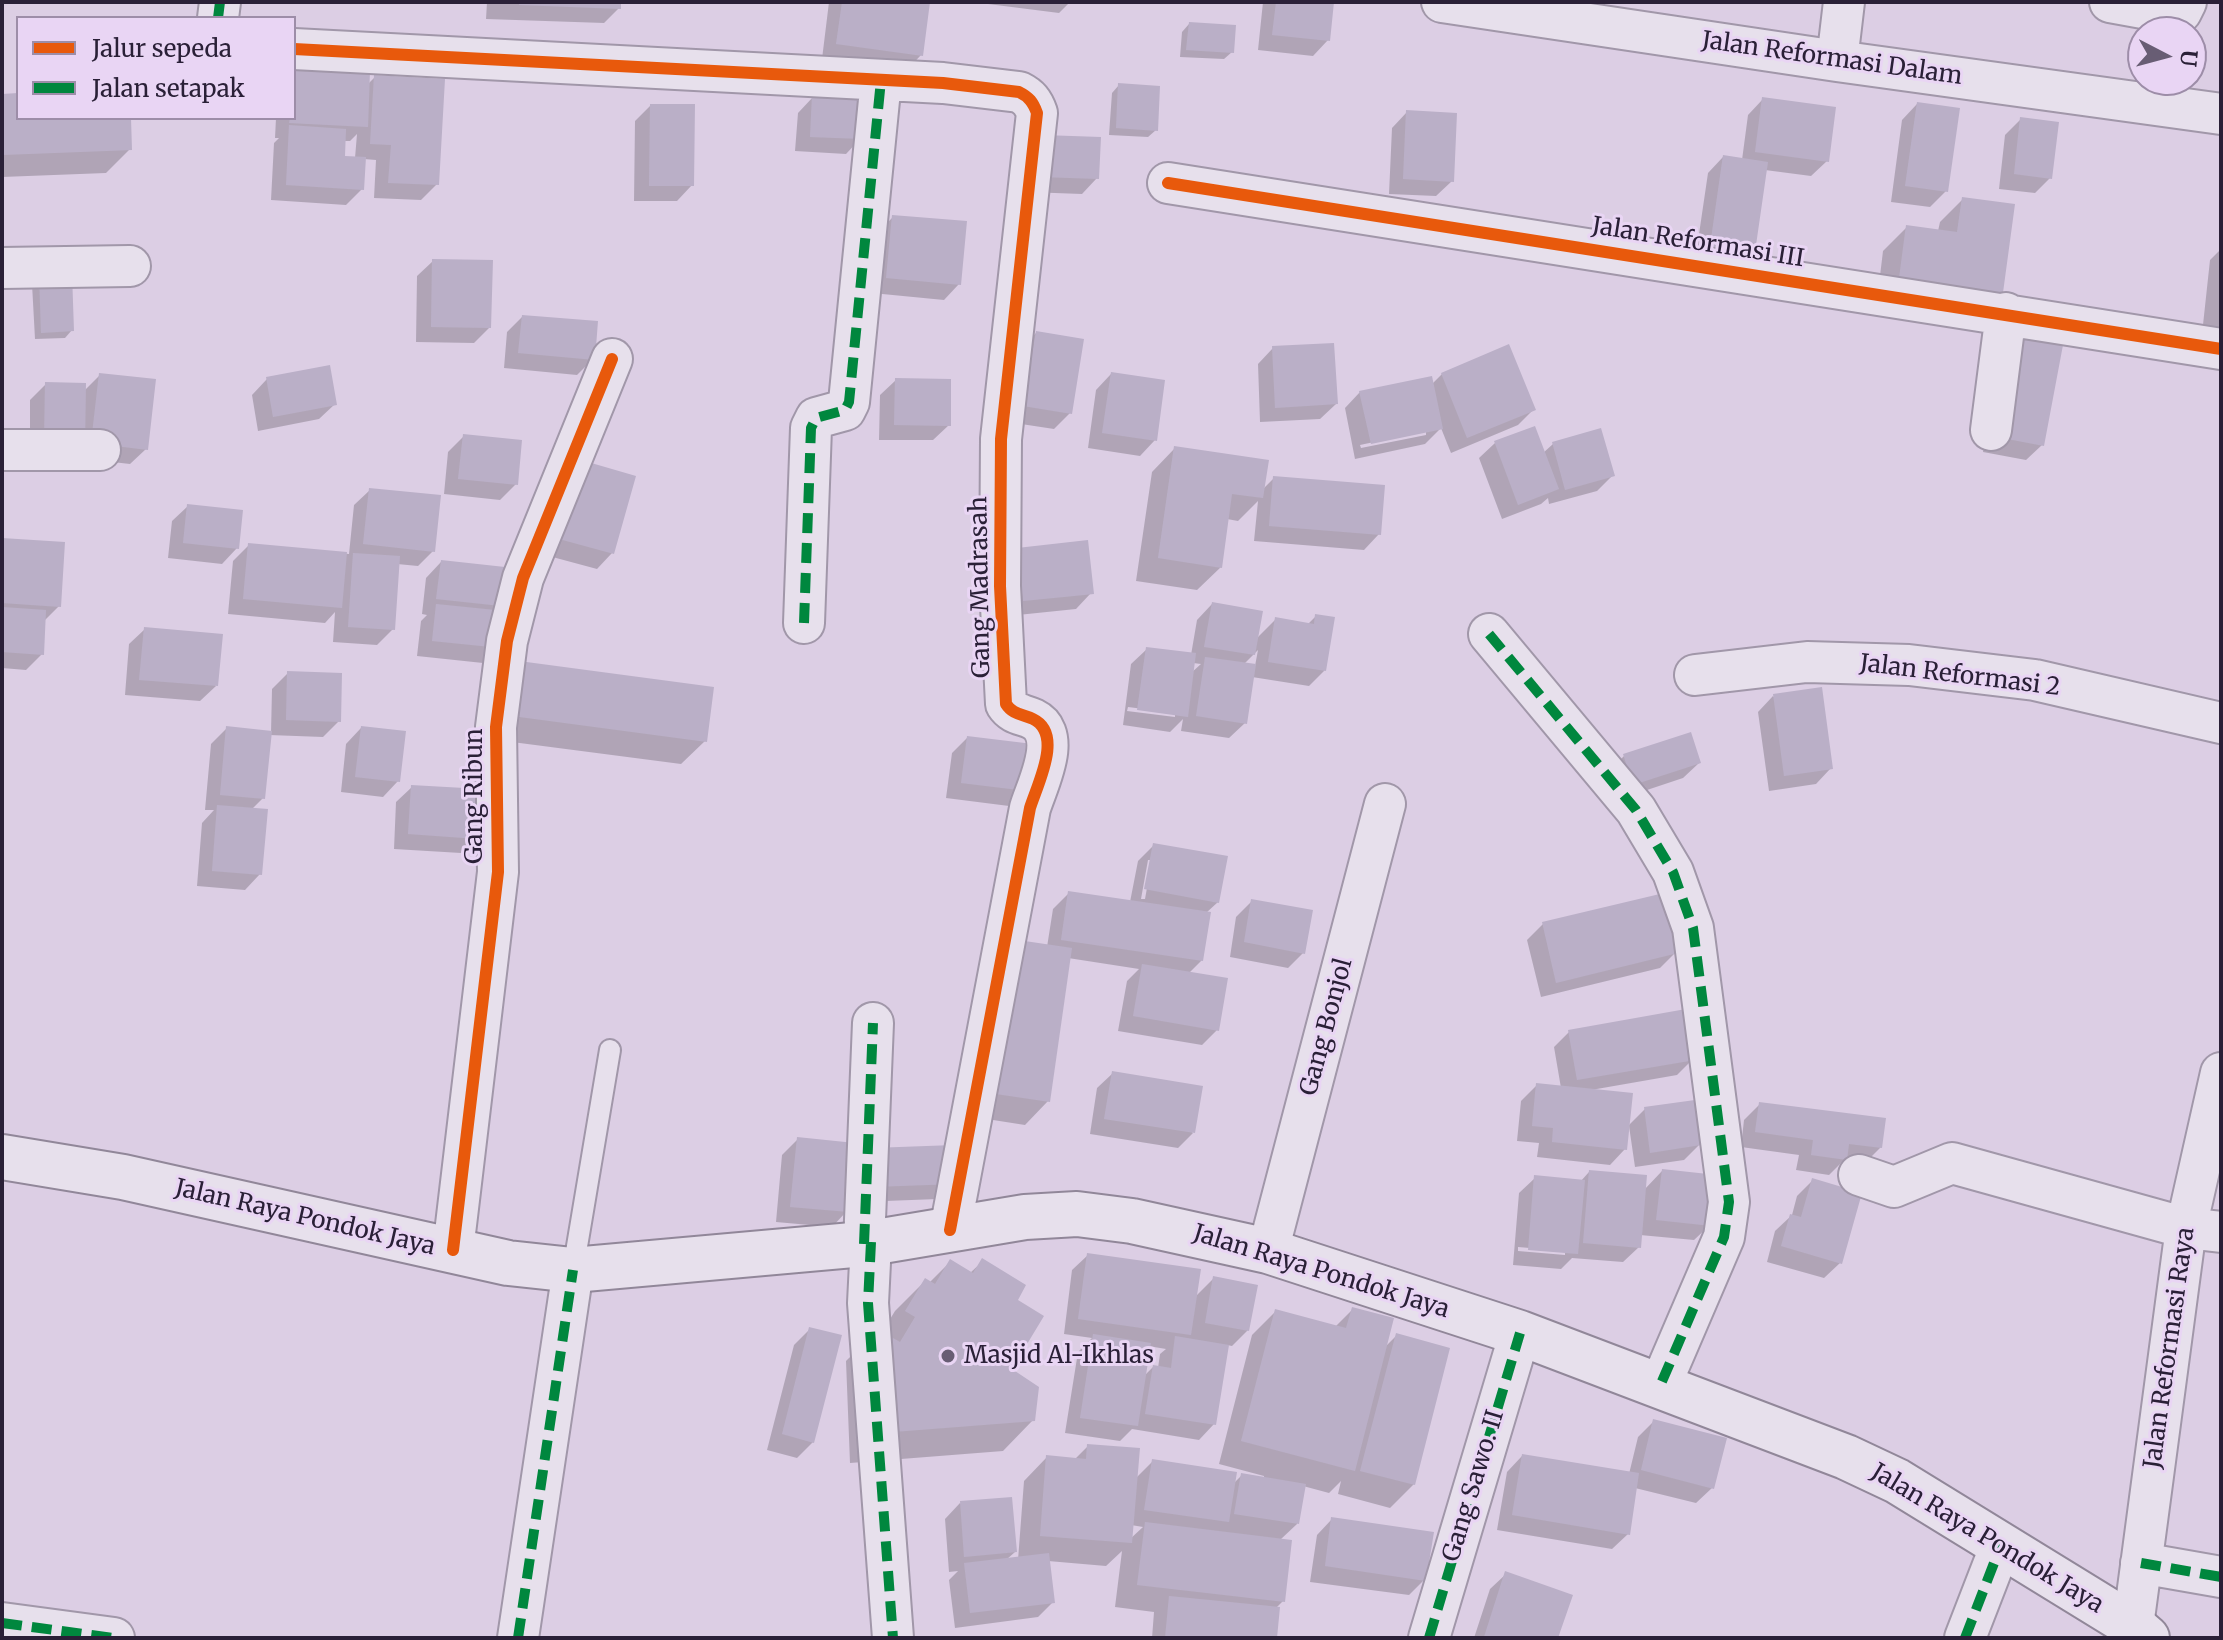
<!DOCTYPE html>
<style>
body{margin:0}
#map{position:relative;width:2223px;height:1640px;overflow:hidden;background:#dccee4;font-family:Merriweather,serif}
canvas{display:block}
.frame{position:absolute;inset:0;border:4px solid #2a2037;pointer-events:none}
.legend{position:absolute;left:16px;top:16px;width:280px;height:104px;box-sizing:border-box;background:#e9d5f4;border:2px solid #9d8da8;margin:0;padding:10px 14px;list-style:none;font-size:24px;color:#2a2037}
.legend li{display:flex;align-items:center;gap:16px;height:40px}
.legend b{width:40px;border:2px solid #9d8da8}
.north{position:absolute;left:2127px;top:16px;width:80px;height:80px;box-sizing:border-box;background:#e9d5f4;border:2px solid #9d8da8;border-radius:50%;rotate:96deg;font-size:22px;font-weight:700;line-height:32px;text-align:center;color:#2a2037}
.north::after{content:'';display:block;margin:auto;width:28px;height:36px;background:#685d74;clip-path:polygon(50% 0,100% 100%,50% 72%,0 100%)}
</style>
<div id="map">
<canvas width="2223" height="1640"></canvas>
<div class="frame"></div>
<ul class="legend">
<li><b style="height:10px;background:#e8590c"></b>Jalur sepeda</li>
<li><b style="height:10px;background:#00873e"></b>Jalan setapak</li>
</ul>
<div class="north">U</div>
</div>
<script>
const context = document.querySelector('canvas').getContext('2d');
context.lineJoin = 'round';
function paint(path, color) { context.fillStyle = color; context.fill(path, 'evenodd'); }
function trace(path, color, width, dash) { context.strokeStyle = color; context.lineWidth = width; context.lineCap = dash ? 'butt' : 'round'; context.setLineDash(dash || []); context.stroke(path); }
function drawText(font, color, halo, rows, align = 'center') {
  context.font = font + ' Merriweather,serif'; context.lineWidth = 6; context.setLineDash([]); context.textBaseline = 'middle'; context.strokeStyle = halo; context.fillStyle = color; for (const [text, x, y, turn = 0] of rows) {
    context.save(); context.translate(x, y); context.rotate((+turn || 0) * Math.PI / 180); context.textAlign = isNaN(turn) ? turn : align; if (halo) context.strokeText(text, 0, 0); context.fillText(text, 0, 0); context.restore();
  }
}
paint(new Path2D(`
 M487 2H619V8L604 23 486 19Z
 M829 2H928L921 55 906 71 822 59Z
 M988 2H1070L1059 13 988 4Z
 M1263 2H1332L1328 40 1313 56 1258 50Z
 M1189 24 1232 52 1224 59 1180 57 1182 32Z
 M294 70 367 85 375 77 437 184 421 200 374 198 376 160 364 159 362 189 346 205 271 200 274 143 279 138H275L276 118H294ZM357 134 355 158H343L344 141H350Z
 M1119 85 1156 130 1148 137 1109 135 1112 93Z
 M18 95V118H129L130 149 106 173 2 177V96Z
 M813 97 861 138 846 154 795 151 798 113Z
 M1763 99 1827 161 1811 176 1765 170 1753 258 1694 268 1708 173 1723 157 1742 160 1748 115Z
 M1917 104 1946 191 1930 207 1891 202 1902 120Z
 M650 106 692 185 677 201H634L635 121Z
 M1407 112 1452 181 1436 196 1389 194 1392 128Z
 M2021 119 2050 178 2035 193 1999 189 2005 135Z
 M1028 153 1097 178 1082 194 1027 192Z
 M1963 199 2013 206 1876 309 1883 251 1907 227 1938 231 1940 222Z
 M893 217 959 284 944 300 872 293 878 232Z
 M2221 249V336L2202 334 2210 260Z
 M433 261 490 327 474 343 416 342 417 276Z
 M40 276 72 330 65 338 35 339 32 284Z
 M522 317 593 359 577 375 504 368 507 332Z
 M1036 333 1070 413 1054 429 1008 422 1021 348Z
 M1273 348 1336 404 1320 419 1260 422 1258 364Z
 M2001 354 2042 445 2026 460 1983 452Z
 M1111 374 1155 440 1140 456 1088 448 1096 390Z
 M1442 374 1534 409 1518 425 1451 453 1441 428 1425 444 1355 459 1345 408 1360 392 1432 384ZM1426 431V435L1361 448 1360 445Z
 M100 375 146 449 130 464 77 458 30 457V400L46 384 84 391Z
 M267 379 335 404 319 419 258 431 252 395Z
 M896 380 949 425 933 440H879L880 395Z
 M1534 428 1543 453 1553 444 1612 476 1597 491 1549 504 1548 498 1541 504 1502 519 1479 458 1495 443Z
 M464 436 516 484 500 500 444 494 448 452Z
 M1175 448 1263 489 1274 478 1379 534 1364 550 1254 541 1258 501 1238 521 1227 519 1221 567 1197 590 1136 581 1152 472Z
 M566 478 612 553 597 569 545 555Z
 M370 490 433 551 418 566 397 564 393 629 377 645 333 642 335 612 325 623 228 614 233 561 249 545 349 554 354 505Z
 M188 506 237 548 222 564 168 558 172 521Z
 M2 540 59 606 44 621 42 654 26 670 2 668Z
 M441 562 499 605 493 611 499 647 483 663 417 656 421 621 427 615 422 614 426 578Z
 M1002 565 1091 593 1076 609 1008 616Z
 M1212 604 1256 639 1275 620 1307 625 1316 616 1325 670 1309 686 1252 677 1245 723 1229 738 1181 731 1183 719 1170 732 1123 725 1131 664 1147 649 1191 655 1197 620ZM1258 650 1255 666 1243 665ZM1193 663 1201 664 1191 673ZM1128 707 1175 713V717L1127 711Z
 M145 629 216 686 200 701 125 695 129 644Z
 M520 663 705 741 681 764 489 739Z
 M288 673 339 721 323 737 269 735 263 798 251 810 260 874 245 890 197 886 202 823 214 810H205L211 744 227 728 271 733 272 689Z
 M1773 696 1831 768 1816 784 1769 791 1758 712Z
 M361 728 398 781 383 797 341 792 346 744Z
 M967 738 1025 790 1009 806 946 798 952 753Z
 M1624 756 1699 763 1683 778 1617 800 1608 772Z
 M412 787 477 838 461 853 394 849 396 802Z
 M1154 845 1218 902 1206 913 1202 960 1188 974 1217 1030 1202 1045 1118 1031 1127 981 1139 969 1068 958 1048 1101 1025 1125 974 1117 1047 947 1053 909 1069 893 1130 902 1138 861ZM1148 860H1152L1145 899H1141Z
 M1252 901 1303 953 1288 968 1230 957 1236 917Z
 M1543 924 1676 952 1660 968 1541 997 1527 940Z
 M1569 1032 1693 1059 1677 1075 1591 1090 1628 1126 1645 1109 1699 1145 1684 1160 1635 1167 1629 1126 1625 1149 1610 1165 1537 1157 1539 1143 1517 1141 1521 1101 1537 1085 1561 1088 1554 1047Z
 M1113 1073 1193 1133 1178 1148 1090 1134 1097 1088Z
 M1760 1104 1881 1147 1865 1163 1844 1160 1829 1175 1796 1170 1799 1155 1741 1147 1744 1120Z
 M798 1139 847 1211 832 1227 776 1222 782 1155Z
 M857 1165 953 1183 938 1199 859 1202Z
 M1662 1171 1710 1225 1694 1240 1640 1235 1639 1247 1623 1262 1572 1258 1561 1269 1513 1265 1519 1193 1535 1178 1580 1182 1589 1172 1644 1190ZM1518 1247 1565 1251V1255L1518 1251Z
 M1813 1180 1840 1263 1824 1278 1767 1262 1775 1231 1792 1215 1797 1196Z
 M1088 1255 1194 1298 1214 1278 1248 1330 1232 1346 1227 1345 1214 1424 1199 1440 1132 1429 1120 1441 1065 1433 1078 1352 1092 1338 1064 1334 1072 1270ZM1148 1346 1166 1349 1160 1354 1158 1368 1153 1367 1143 1377Z
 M983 1261 1015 1301 1009 1370 1033 1420 1003 1451 850 1463 846 1361 876 1331 881 1334 895 1311 925 1281 929 1283 950 1262 970 1273Z
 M1353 1309 1384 1348 1396 1336 1414 1484 1390 1508 1338 1494 1341 1481 1329 1493 1303 1486 1297 1524 1280 1540 1283 1601 1275 1609V1638H1152L1154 1612 1115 1607 1122 1551 1106 1566 1048 1561 1053 1602 1038 1617 955 1628 949 1580 958 1571 949 1572 945 1519 960 1503 1015 1552 1006 1560H1018L1024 1481 1047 1457 1074 1460 1088 1446 1135 1479 1153 1461 1233 1484 1241 1476 1264 1479V1476L1219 1464 1252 1335 1275 1312 1335 1327ZM1131 1525 1143 1527 1130 1539Z
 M810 1329 813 1442 797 1458 767 1450 794 1345Z
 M1653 1422 1712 1488 1696 1503 1635 1488 1628 1534 1612 1549 1497 1530 1507 1472 1522 1456 1629 1474 1638 1437Z
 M1332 1519 1424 1580 1409 1595 1310 1582 1317 1535Z
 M1506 1574 1570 1596 1556 1638H1474L1490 1589Z`), '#0003');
paint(new Path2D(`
 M519 2H621V9L519 5Z
 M842 2H930L923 56 836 44Z
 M1276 2H1334L1330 41 1272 35Z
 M1189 22 1236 25 1234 53 1186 50Z
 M294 68 370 71 368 127 289 123 290 118H294Z
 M374 75 445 79 439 185 388 183 391 145 370 144Z
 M1118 83 1160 86 1158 131 1116 128Z
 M18 93V118H131L132 150 2 155V94Z
 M812 95 865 98 863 139 810 137Z
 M1762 97 1836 107 1829 162 1755 152Z
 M1917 102 1960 108 1948 192 1905 186Z
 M650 104H695L694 186H649Z
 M1406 110 1457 113 1454 182 1403 179Z
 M2020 117 2059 122 2052 179 2014 174Z
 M289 125 346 129 345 156 366 157 364 190 286 185Z
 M1043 135 1101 137 1099 179 1041 177Z
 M1723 155 1768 162 1754 259 1709 253Z
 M1962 197 2015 204 2002 300 1898 286 1906 225 1957 232Z
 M892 215 967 221 961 285 886 278Z
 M432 259 493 260 491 328 431 327Z
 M72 273 74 331 41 333 39 274Z
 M522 315 598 321 595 360 518 353Z
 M1036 331 1084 339 1072 414 1023 406Z
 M2016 336 2063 345 2044 446 1997 437Z
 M1334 343 1338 404 1275 408 1272 346Z
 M1509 344 1536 410 1467 438 1441 373Z
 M330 365 337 405 273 417 266 377Z
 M1111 372 1165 380 1157 441 1102 433Z
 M99 373 156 379 148 450 91 443Z
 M1432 376 1443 429 1371 444 1359 391Z
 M895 378 951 379V426L894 425Z
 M45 382 86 383 85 443 44 442Z
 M1535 426 1559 489 1518 505 1494 441Z
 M1601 428 1615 476 1565 490 1552 442Z
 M463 434 522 440 518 485 458 479Z
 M1174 446 1269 460 1263 498 1232 494 1222 568 1158 558Z
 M581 460 636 476 614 554 559 539Z
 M1273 476 1385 485 1381 535 1269 526Z
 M369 488 441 495 435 552 363 544Z
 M187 504 243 510 239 549 183 543Z
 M2 538 65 542 61 607 2 603Z
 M1088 540 1094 594 1023 601 1017 548Z
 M248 543 347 552 342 608 243 599Z
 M353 553 400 556 395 630 348 627Z
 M441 560 505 567 501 606 436 599Z
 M1212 602 1263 611 1255 655 1204 647Z
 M436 604 505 611 501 648 432 641Z
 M2 607 46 610 44 655 2 652Z
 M1315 614 1335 617 1326 671 1268 662 1275 617 1314 624Z
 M144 627 223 634 218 686 139 680Z
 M1146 647 1196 653 1188 717 1137 710Z
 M1205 657 1256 664 1247 724 1196 716Z
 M519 661 714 687 707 742 512 716Z
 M287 671 342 673 341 722 286 720Z
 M1822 687 1833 769 1784 776 1773 694Z
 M226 726 272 731 265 799 220 795Z
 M361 726 406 731 400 782 355 777Z
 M1691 732 1701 763 1633 785 1623 754Z
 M967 736 1033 744 1027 791 961 783Z
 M411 785 482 789 478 839 408 834Z
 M217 805 268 809 262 875 212 871Z
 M1153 843 1228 856 1219 903 1144 889Z
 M1068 891 1211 912 1203 961 1061 940Z
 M1664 893 1678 953 1556 983 1542 922Z
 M1251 899 1313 910 1305 954 1244 942Z
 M1018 940 1072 948 1050 1102 996 1094Z
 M1142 964 1228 978 1219 1031 1133 1016Z
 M1686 1009 1695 1060 1577 1080 1568 1030Z
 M1112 1071 1203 1086 1195 1133 1104 1119Z
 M1536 1083 1633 1093 1627 1150 1552 1142 1553 1128 1532 1126Z
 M1695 1100 1701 1145 1650 1153 1644 1107Z
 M1759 1102 1886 1118 1882 1148 1849 1144 1847 1160 1811 1155 1813 1140 1755 1132Z
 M797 1137 855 1143 849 1212 790 1207Z
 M954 1145 955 1184 873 1187 872 1148Z
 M1662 1169 1717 1175 1712 1226 1656 1220Z
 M1589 1170 1647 1175 1641 1248 1583 1243Z
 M1534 1175 1585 1180 1578 1254 1528 1250Z
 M1812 1178 1862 1193 1842 1264 1781 1246 1790 1214 1801 1217Z
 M1087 1253 1201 1269 1191 1335 1078 1319Z
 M982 1258 1026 1285 1018 1300 1044 1316 1012 1369 1039 1387 1035 1421 880 1433 875 1328 900 1342 915 1317 905 1311 925 1278 935 1284 950 1259 973 1273Z
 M1213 1276 1258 1285 1249 1331 1205 1323Z
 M1352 1307 1394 1318 1355 1471 1241 1441 1275 1309 1346 1328Z
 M809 1327 842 1335 814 1443 782 1434Z
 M1396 1333 1450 1348 1415 1485 1360 1471Z
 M1093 1334 1151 1343 1138 1426 1080 1418Z
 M1175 1336 1229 1345 1216 1425 1145 1414 1153 1365 1171 1368Z
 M1653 1419 1727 1438 1714 1489 1641 1470Z
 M1087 1444 1140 1448 1132 1543 1040 1536 1046 1455 1086 1459Z
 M1522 1454 1639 1473 1630 1535 1512 1515Z
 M1152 1459 1237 1472 1229 1522 1144 1510Z
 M1241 1473 1306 1484 1299 1524 1234 1514Z
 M1012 1497 1017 1552 964 1557 960 1501Z
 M1331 1517 1434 1532 1426 1581 1325 1566Z
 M1145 1522 1292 1540 1285 1602 1137 1585Z
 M1049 1553 1055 1603 970 1613 964 1563Z
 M1505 1571 1573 1595 1558 1638 1484 1637Z
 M1169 1596 1280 1607 1277 1638H1165Z`), '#baafc7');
const lane = new Path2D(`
 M573 1270 610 1050`);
const street = new Path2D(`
 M1442 2 1837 61 2221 114
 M2110 2 2176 14 2181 12 2186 2
 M218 18 220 2
 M294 49 943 83 1019 92C1029 97 1033 102 1037 113L1001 439 1000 586 1006 704C1013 715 1023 714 1033 719 1064 734 1037 785 1030 808L950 1230
 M1837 61 1844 2
 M1168 183 2221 349
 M2 268 130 266
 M1991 430 2006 313
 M2 450H100
 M804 623 811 428 816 418 845 410 849 402 881 80
 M1489 634 1636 810 1673 872 1693 928 1729 1202 1724 1237 1660 1386
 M1695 675 1807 662 1909 665 2035 680 2221 723
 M1859 1175 1894 1187 1952 1163 2186 1228 2221 1232
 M871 1242 868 1303 893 1638
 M864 1244 873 1023
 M453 1250 498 872 496 727 507 641 523 578 612 359
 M1268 1251 1385 804
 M2141 1563 2221 1577
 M2 1623 114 1638
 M2133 1626 2186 1228 2221 1073
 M518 1638 573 1270
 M1429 1638 1520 1333
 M1965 1638 2001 1545`);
const secondary = new Path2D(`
 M2 1157 123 1177 508 1263 573 1270 864 1244 1025 1217 1077 1214 1132 1221 1268 1251 1520 1333 1846 1457 1897 1481 2133 1626 2147 1638`);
trace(lane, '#a197a9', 24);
trace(street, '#a197a9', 44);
trace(secondary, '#918799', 48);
trace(lane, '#e7e0ec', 20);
trace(street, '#e7e0ec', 40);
trace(secondary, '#e7e0ec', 44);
trace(new Path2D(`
 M218 18 220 2
 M804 623 811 428 816 418 845 410 849 402 881 80
 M1489 634 1636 810 1673 872 1693 928 1729 1202 1724 1237 1660 1386
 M871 1242 868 1303 893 1638
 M864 1244 873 1023
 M2141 1563 2221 1577
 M2 1623 114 1638
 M518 1638 573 1270
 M1429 1638 1520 1333
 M1965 1638 2001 1545`), '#00873e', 10, [20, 10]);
trace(new Path2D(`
 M294 49 943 83 1019 92C1029 97 1033 102 1037 113L1001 439 1000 586 1006 704C1013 715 1023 714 1033 719 1064 734 1037 785 1030 808L950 1230
 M1168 183 2221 349
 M453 1250 498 872 496 727 507 641 523 578 612 359`), '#e8590c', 12);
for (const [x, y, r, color] of [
 [948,1356,8,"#685d74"]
]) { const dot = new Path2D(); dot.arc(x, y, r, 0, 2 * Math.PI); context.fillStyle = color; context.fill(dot); trace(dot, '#e9d5f4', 3); }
drawText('24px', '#2a2037', '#e9d5f4', [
 ["Jalan Reformasi Dalam",1832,59,8],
 ["Jalan Reformasi III",1698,243,9],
 ["Gang Madrasah",981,587,-91],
 ["Jalan Reformasi 2",1960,676,7],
 ["Gang Ribun",475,796,-90],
 ["Gang Bonjol",1327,1027,-75],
 ["Jalan Raya Pondok Jaya",305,1218,13],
 ["Jalan Raya Pondok Jaya",1321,1272,17],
 ["Jalan Reformasi Raya",2170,1348,-82],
 ["Gang Sawo. II",1474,1486,-73],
 ["Jalan Raya Pondok Jaya",1987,1539,31]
]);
drawText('24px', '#2a2037', '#e9d5f4', [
 ["Masjid Al-Ikhlas",964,1356]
], 'left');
</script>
